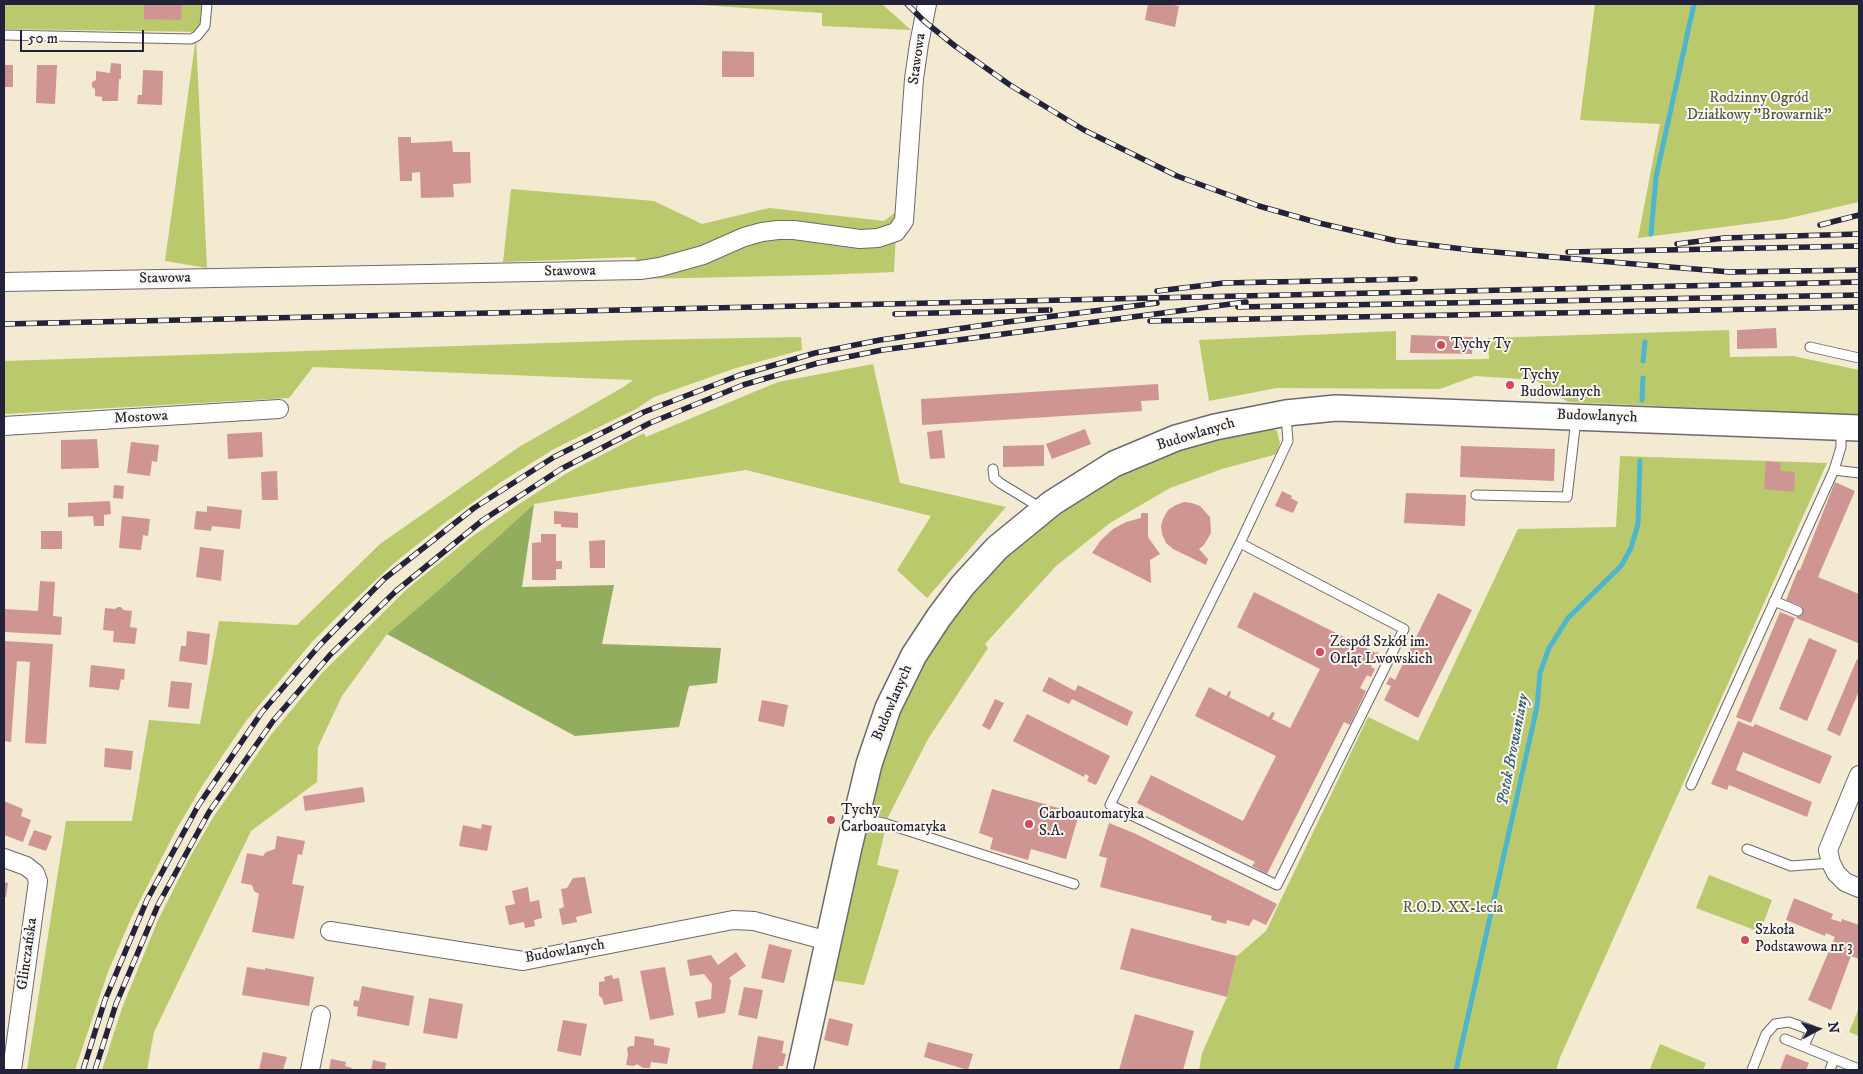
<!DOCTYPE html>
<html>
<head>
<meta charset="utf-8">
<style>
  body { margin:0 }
  #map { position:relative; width:1863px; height:1074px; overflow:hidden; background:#f4e9d1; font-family:"IM FELL DW Pica",serif }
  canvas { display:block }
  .frame { position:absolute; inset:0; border:5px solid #22223b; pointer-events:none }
  .north { position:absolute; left:1793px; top:1004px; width:50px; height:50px; -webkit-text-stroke:4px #fbf7ec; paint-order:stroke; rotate:84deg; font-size:14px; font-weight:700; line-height:20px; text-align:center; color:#22223b }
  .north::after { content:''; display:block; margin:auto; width:18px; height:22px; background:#22223b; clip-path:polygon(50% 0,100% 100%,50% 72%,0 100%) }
  .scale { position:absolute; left:20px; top:30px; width:124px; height:22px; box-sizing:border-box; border:2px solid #22223b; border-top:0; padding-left:6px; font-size:15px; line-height:18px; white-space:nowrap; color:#22223b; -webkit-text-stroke:4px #fbf7ec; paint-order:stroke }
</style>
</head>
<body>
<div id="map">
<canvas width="1863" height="1074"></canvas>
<div class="frame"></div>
<div class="north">N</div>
<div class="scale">50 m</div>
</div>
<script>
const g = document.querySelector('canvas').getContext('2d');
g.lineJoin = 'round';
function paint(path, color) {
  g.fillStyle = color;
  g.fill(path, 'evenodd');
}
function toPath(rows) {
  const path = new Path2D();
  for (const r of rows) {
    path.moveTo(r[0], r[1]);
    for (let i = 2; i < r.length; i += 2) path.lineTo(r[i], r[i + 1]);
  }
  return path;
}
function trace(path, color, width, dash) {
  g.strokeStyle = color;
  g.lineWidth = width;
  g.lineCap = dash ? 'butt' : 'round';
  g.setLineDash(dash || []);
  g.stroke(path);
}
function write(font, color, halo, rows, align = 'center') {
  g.font = font + ' "IM FELL DW Pica",serif';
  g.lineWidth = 4;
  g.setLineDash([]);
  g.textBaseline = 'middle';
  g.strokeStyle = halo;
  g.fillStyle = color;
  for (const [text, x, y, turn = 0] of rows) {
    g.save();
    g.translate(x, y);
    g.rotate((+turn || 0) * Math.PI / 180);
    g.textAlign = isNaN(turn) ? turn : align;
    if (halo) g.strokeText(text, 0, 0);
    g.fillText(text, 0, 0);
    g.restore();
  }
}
paint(toPath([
  [4,4,203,4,202,32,4,29],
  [685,4,882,4,911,30,822,26,822,13],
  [1595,4,1859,4,1859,202,1785,219,1638,238,1660,124,1580,120],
  [196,37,207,268,165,261],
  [511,189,654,201,702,224,769,208,884,221,897,211,894,272,819,275,642,279,635,257,503,262],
  [1729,330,1730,357,1793,356,1859,370,1859,415,1568,402,1536,380,1475,376,1440,389,1277,388,1209,401,1199,340,1396,331,1396,360,1489,359,1488,338],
  [801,337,802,350,736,368,654,397,636,409,554,449,501,482,447,521,393,564,345,609,312,642,246,721,202,786,176,830,132,916,108,972,75,1070,27,1070,66,821,132,821,149,720,200,724,219,621,297,625,380,544,519,447,625,386,633,380,313,367,289,398,4,414,4,361,638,340],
  [873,364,900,483,1006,507,927,598,897,570,931,516,746,470,634,487,534,504,448,582,387,634,342,696,318,747,317,782,251,831,154,1032,147,1070,102,1070,122,1008,158,920,190,857,214,816,270,736,322,673,407,589,470,538,519,504,567,473,644,433,646,437,778,382],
  [1267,426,1277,431,1280,443,1277,454,1222,469,1170,488,1110,523,1056,566,985,644,988,648,928,739,888,817,877,865,899,870,864,985,830,980,871,798,891,731,921,667,951,620,991,570,1049,520,1106,481,1160,456,1226,434],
  [1620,456,1827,463,1561,1055,1556,1070,1199,1070,1202,1053,1227,997,1237,956,1266,931,1368,717,1418,741,1518,529,1616,527],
  [1709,875,1772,900,1760,932,1696,908],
  [1859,1008,1859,1036,1849,1032],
  [1660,1044,1706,1063,1703,1070,1650,1069]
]), '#bac96b');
paint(toPath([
  [534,504,522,587,614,585,602,644,721,648,717,683,689,686,679,727,575,736,387,634,448,582]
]), '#93ad5f');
trace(toPath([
  [1651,234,1656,177,1694,4],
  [1643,361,1645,342],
  [1642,400,1643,378],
  [1456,1070,1537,707,1540,673,1549,648,1568,618,1621,566,1631,548,1638,524,1640,461]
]), '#4eb6cc', 5);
paint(toPath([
  [144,4,182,4,181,20,144,19],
  [1148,4,1168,4,1179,6,1175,27,1145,20],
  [722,51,754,52,754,77,722,77],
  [111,63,121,64,121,79,119,79,118,101,102,101,102,97,95,96,95,89,92,87,92,82,96,80,96,71,110,73],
  [4,65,13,65,13,87,4,87],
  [37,65,57,65,55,104,36,103],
  [143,70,163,71,162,105,137,104,138,95,142,95],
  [398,137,411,137,411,143,452,141,453,152,470,152,471,183,453,184,454,197,421,198,420,172,412,173,412,181,400,181],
  [1776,328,1777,348,1737,349,1737,330],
  [1411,335,1473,337,1472,354,1410,353],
  [1158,384,1159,400,1141,401,1142,411,922,425,921,399],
  [1085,429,1091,444,1052,459,1046,444],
  [942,430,945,458,930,459,927,432],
  [262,432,263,457,228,459,227,434],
  [97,439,99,468,61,469,61,440],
  [131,442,159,445,157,462,152,461,150,476,127,473],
  [1044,445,1044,466,1003,467,1003,446],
  [1461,446,1555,449,1554,481,1460,477],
  [1766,461,1781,463,1780,471,1795,472,1794,492,1764,489],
  [277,471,278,500,262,500,261,472],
  [1835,482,1855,491,1818,577,1859,594,1859,640,1858,643,1796,618,1801,606,1786,600,1798,570,1800,570],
  [114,485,124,486,123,499,113,498],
  [1282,491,1292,496,1291,498,1298,502,1293,513,1275,506],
  [1406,493,1466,495,1465,526,1404,523],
  [110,501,111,514,104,515,104,526,94,526,93,516,68,517,68,503],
  [1184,502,1192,503,1200,506,1210,517,1211,533,1204,545,1199,549,1208,559,1206,565,1173,549,1166,543,1162,534,1161,526,1163,519,1168,510,1176,505],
  [207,506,242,510,240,529,212,526,211,531,194,529,196,511,207,512],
  [554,511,578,513,578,528,561,527,561,524,554,524],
  [1141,513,1148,513,1148,537,1160,554,1150,560,1151,583,1092,553,1101,540,1113,529,1126,522,1141,518],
  [122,516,150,519,148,536,143,535,141,550,119,548],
  [41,531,62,531,62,549,41,549],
  [541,534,556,534,556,561,562,561,562,569,556,569,556,580,532,580,532,543,541,542],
  [605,540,605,568,590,568,589,541],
  [200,547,224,550,221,581,196,577],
  [40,581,55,582,53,616,62,617,61,635,4,632,4,609,38,611],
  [1254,592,1376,653,1379,651,1371,667,1375,669,1371,677,1367,675,1360,688,1366,691,1350,725,1344,722,1267,874,1252,866,1255,862,1137,803,1151,775,1243,821,1276,756,1195,716,1209,687,1226,696,1229,691,1231,692,1229,697,1269,717,1272,712,1275,713,1272,719,1290,728,1320,669,1237,627],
  [1438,593,1472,610,1418,718,1384,700,1391,686,1386,684,1390,677,1395,680],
  [118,607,121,607,123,610,132,611,130,627,137,628,135,644,113,642,114,631,103,630,105,608,115,609],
  [1780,612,1795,618,1751,723,1736,717],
  [187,631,210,634,207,665,179,661,181,646,186,646],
  [1809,638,1837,650,1807,721,1779,709],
  [4,641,53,644,46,744,25,743,30,662,17,661,11,742,4,741],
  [1857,659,1859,660,1859,691,1840,736,1827,730],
  [91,665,125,669,124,680,121,679,119,690,89,687],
  [1049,677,1075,691,1078,685,1133,712,1127,726,1072,699,1069,704,1042,691],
  [171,681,192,683,189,709,168,707],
  [995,699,1004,703,990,730,982,726],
  [762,700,788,705,784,727,758,721],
  [1027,714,1110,756,1096,785,1087,781,1089,776,1085,774,1084,777,1013,741],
  [1738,721,1753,727,1755,724,1832,756,1820,784,1743,752,1736,770,1812,802,1807,817,1729,785,1727,790,1711,784],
  [105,748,133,751,131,770,104,767],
  [363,787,365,802,305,811,303,796],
  [992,789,1079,814,1066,859,1031,849,1028,860,990,849,993,838,979,833],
  [4,801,23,809,21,816,31,820,23,842,4,835],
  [1109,823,1136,834,1277,904,1266,925,1253,919,1249,926,1227,920,1226,924,1211,920,1212,916,1100,887,1107,858,1099,856],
  [482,824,492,826,487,851,459,846,463,825,481,829],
  [34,830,52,836,46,851,28,845],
  [277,836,305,841,302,855,298,854,292,884,304,886,294,939,252,932,259,894,254,891,252,885,241,883,247,853,263,856,266,852,275,849],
  [585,877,592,913,576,917,577,922,562,925,559,909,564,907,561,889,567,888,573,878],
  [4,882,8,883,6,897,4,897],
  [528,887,530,902,539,900,542,918,534,920,535,926,525,928,524,922,509,925,505,906,515,904,512,891],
  [1794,898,1833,914,1831,919,1841,922,1842,919,1859,925,1859,959,1851,956,1831,1010,1808,1000,1835,937,1826,933,1825,936,1786,920],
  [1131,928,1237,956,1227,997,1120,969],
  [769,944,792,950,784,983,761,978],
  [736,952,746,966,729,978,731,981,725,1013,698,1018,695,1002,711,999,712,984,704,974,690,976,687,960,711,955,718,965],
  [247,967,265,970,265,968,314,977,309,1006,242,995],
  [665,967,674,1015,650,1020,640,971],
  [612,975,613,979,619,978,623,1001,604,1005,602,998,599,996,599,982,605,981,604,977],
  [362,986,414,996,409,1026,357,1016,358,1007,353,1006,354,1000,359,1001],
  [744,987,763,990,757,1019,738,1015],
  [429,998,463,1004,457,1039,423,1033],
  [1135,1014,1194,1031,1183,1070,1119,1070],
  [829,1018,853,1024,848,1046,824,1040],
  [563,1020,587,1024,581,1056,557,1051],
  [635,1036,654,1039,654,1045,670,1048,667,1064,651,1062,650,1068,643,1068,637,1064,634,1066,626,1065,628,1054,627,1048,630,1046,634,1046],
  [758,1036,784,1041,782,1053,786,1054,783,1066,779,1066,778,1070,752,1070],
  [928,1042,973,1054,968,1070,924,1057],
  [263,1052,287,1057,283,1070,259,1070],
  [1786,1054,1809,1063,1806,1070,1780,1070],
  [331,1059,346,1062,345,1066,352,1068,351,1070,329,1070],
  [373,1060,386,1063,385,1070,371,1070]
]), '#cf9593');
const lane = toPath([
  [4,35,191,39,197,36,205,26,207,4],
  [1810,347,1859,358],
  [993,469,994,478,1000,483,1041,508],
  [1834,470,1859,473],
  [1476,495,1567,497,1576,419],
  [1240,543,1404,629,1277,885,1110,805,1240,543,1288,441,1286,416],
  [1774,601,1798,611],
  [1691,785,1834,470,1841,447,1841,428],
  [857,817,887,824,1074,884],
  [1747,849,1791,866,1831,863],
  [1785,1039,1834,1059],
  [1752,1070,1766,1034,1775,1024,1789,1022,1811,1030,1804,1046],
  [1830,1070,1834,1059,1859,1069]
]);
const street = toPath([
  [4,282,640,270,660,267,703,255,744,237,762,232,778,230,794,230,860,239,878,238,896,232,904,221,914,79,919,44,927,4],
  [4,426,279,409],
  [1859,775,1828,850,1831,863,1836,873,1845,882,1859,888],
  [4,858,26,866,35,873,38,881,12,1070],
  [330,931,523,961,733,920,754,921,828,941],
  [310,1070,321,1015]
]);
const secondary = toPath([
  [800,1070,849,847,869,764,888,708,914,655,939,617,963,585,997,548,1052,503,1114,464,1176,438,1215,427,1286,413,1336,408,1859,428]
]);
trace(lane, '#6c6870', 11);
trace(street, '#6c6870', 20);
trace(secondary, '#6c6870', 28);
trace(lane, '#fff', 9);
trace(street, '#fff', 18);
trace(secondary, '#fff', 25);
const rail = toPath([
  [907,4,924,21,955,46,1010,85,1084,130,1177,176,1259,206,1319,223,1397,241,1471,250,1623,263,1730,272,1859,270],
  [1820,225,1859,215],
  [1677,244,1724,238,1859,234],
  [1568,252,1859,246],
  [1157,291,1224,283,1415,279],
  [1238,307,1859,295],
  [895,314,1050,310],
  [1150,321,1859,307],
  [4,324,1859,282],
  [83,1070,105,1000,147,900,198,806,262,712,319,646,384,579,474,508,554,457,644,412,740,375,815,353,880,340,999,323,1157,303],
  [95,1070,116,1004,158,905,209,812,273,721,330,655,396,591,483,520,561,469,650,423,743,385,818,363,882,350,1246,302]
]);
trace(rail, '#22223b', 5.5);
trace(rail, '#fbf7ec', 4, [11]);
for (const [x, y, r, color] of [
  [1441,345,5,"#d1495b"],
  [1510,385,5,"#d1495b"],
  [1320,652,5,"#d1495b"],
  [831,820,5,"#d1495b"],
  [1029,824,5,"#d1495b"],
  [1745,940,5,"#d1495b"]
]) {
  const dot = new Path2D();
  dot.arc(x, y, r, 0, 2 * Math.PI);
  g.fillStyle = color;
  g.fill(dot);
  trace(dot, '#fbf7ec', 2);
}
write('15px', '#22223b', '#fbf7ec', [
  ["Stawowa",918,59,-82],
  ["Stawowa",570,272,-1],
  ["Stawowa",165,279,-1],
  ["Budowlanych",1597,417,2],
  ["Mostowa",141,418,-3],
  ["Budowlanych",1196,435,-17],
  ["Budowlanych",893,703,-67],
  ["Budowlanych",565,952,-10],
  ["Glinczańska",28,954,-82]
]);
write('15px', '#505449', '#fbf7ec', [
  ["Rodzinny Ogród",1759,99],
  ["Działkowy \"Browarnik\"",1759,116],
  ["R.O.D. XX-lecia",1453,909]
]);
write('15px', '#22223b', '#fbf7ec', [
  ["Tychy Ty",1451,345],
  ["Tychy",1520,376],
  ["Budowlanych",1520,393],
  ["Zespół Szkół im.",1330,643],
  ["Orląt Lwowskich",1330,660],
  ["Tychy",841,811],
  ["Carboautomatyka",841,828],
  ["Carboautomatyka",1039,815],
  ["S.A.",1039,832],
  ["Szkoła",1755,931],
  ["Podstawowa nr 3",1755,948]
], 'left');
write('italic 16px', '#345d75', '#fbf7ec', [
  ["Potok Browaniany",1514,750,-79]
]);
</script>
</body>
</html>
